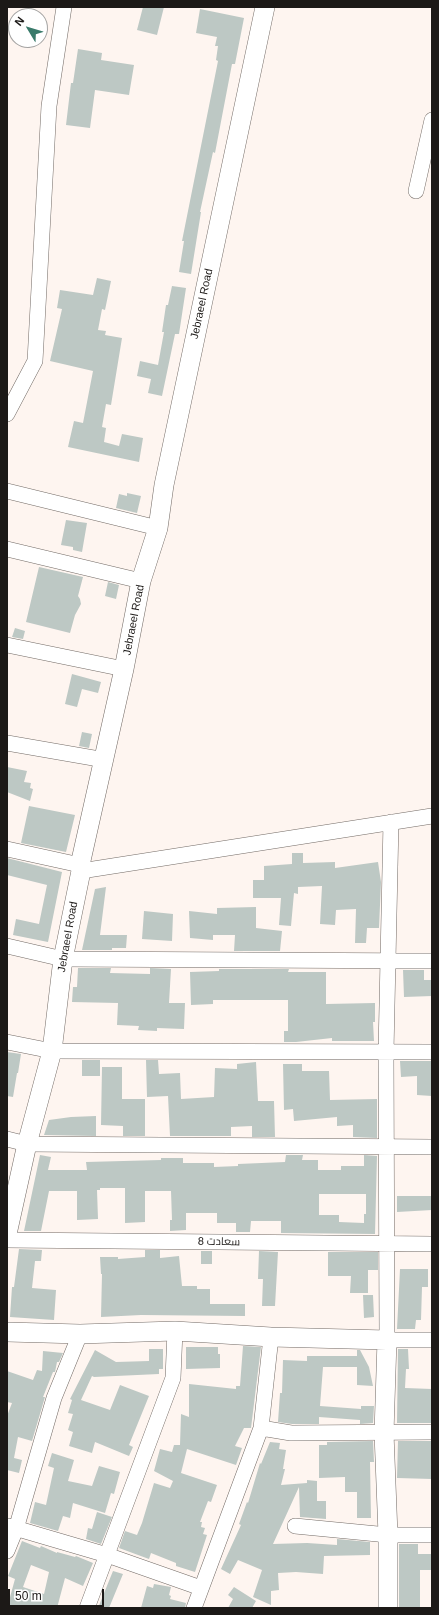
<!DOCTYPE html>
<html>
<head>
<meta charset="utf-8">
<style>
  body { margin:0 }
  #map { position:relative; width:439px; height:1615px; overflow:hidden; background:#fef5f0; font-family:Arial,sans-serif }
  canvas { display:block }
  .frame { position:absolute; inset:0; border:8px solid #1c1917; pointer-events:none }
  .north { position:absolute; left:8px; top:8px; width:40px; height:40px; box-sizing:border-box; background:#fff; border:1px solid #a4a3a2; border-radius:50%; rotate:308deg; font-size:11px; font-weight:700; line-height:16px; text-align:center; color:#1c1917 }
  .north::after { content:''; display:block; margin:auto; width:14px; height:18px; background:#397a6a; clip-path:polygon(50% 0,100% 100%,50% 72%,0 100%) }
  .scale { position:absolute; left:8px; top:1589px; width:96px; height:18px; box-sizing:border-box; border:2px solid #1c1917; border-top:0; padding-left:5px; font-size:12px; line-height:14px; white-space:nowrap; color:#1c1917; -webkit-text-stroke:3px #fff; paint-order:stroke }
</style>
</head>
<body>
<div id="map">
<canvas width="439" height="1615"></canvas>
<div class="frame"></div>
<div class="north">N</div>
<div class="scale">50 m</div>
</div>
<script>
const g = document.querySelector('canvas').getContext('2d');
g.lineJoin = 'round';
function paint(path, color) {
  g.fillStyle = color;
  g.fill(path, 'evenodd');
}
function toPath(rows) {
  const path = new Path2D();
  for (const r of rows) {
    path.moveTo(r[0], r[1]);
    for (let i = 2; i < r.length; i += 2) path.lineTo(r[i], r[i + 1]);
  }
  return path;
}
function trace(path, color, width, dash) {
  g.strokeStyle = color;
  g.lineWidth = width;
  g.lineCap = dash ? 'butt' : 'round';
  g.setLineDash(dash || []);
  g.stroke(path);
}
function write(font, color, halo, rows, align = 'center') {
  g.font = font + ' Arial,Cairo,sans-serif';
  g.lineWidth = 3.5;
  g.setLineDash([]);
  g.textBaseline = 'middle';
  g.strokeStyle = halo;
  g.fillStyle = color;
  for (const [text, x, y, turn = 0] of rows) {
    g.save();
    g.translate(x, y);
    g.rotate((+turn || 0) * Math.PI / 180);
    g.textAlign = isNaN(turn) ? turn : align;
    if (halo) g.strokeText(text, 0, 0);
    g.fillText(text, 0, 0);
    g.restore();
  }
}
paint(toPath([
  [143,7,164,7,157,35,137,30],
  [200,9,244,18,235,64,232,64,215,153,213,152,200,212,201,212,191,274,179,272,184,241,182,241,218,61,216,60,218,46,215,46,217,37,196,33],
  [78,49,102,53,101,60,134,65,129,95,95,90,90,128,66,125,71,83,73,83],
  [97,278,111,281,105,310,102,309,98,330,106,331,105,335,122,338,111,405,106,404,102,427,106,428,104,442,119,446,122,434,143,438,139,462,68,447,74,421,83,423,93,371,50,361,62,309,57,308,60,290,93,295],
  [172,286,186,288,179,334,175,334,162,396,148,393,151,379,137,376,140,361,158,365,164,332,162,332,166,305,168,305],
  [127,493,141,496,137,513,116,508,119,494,127,496],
  [66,520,87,523,82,552,73,550,73,547,61,545],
  [39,567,83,577,78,596,80,599,81,604,75,615,70,633,26,622],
  [108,582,119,585,116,599,105,596],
  [15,628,25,631,23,639,12,637],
  [72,674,101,682,98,693,82,689,77,707,65,704],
  [82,732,92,734,89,748,79,746],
  [7,767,27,771,24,782,31,783,30,788,33,789,30,801,7,792],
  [29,806,75,815,66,852,21,843],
  [292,853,303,853,303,863,335,862,335,868,378,862,381,882,379,928,367,928,366,943,355,943,356,909,336,910,335,925,320,924,322,886,298,887,298,894,294,893,291,926,279,925,281,898,253,898,253,880,264,880,264,866,292,864],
  [7,858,62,872,48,942,13,935,16,919,39,924,47,885,7,875],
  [106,887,100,935,127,935,126,948,112,948,112,950,82,950,95,889],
  [256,907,256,928,282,931,280,951,234,951,235,935,213,935,213,940,190,938,189,911,217,914,217,908],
  [144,911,173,914,172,941,142,939],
  [78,968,111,968,110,973,150,974,150,968,171,969,169,1003,185,1003,184,1029,157,1028,157,1031,138,1030,139,1026,117,1025,118,1003,72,1002,73,987,77,987],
  [219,969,289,969,288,972,326,972,326,1004,375,1003,375,1022,373,1022,374,1041,332,1041,332,1038,296,1042,284,1042,284,1031,288,1031,288,1000,213,1000,213,1004,191,1005,190,972,219,971],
  [403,970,424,970,424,980,432,980,432,996,404,997],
  [7,1052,21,1054,18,1073,17,1073,13,1097,7,1096],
  [82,1060,100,1060,100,1076,82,1076],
  [146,1060,158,1060,159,1074,180,1073,181,1099,214,1097,215,1068,237,1069,237,1064,256,1062,258,1101,274,1101,275,1137,252,1137,252,1126,231,1127,231,1136,170,1136,168,1096,147,1097],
  [400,1061,432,1061,432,1096,417,1095,417,1076,401,1077],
  [283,1064,302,1064,302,1071,329,1071,330,1100,377,1099,377,1138,353,1137,353,1125,337,1126,337,1117,294,1121,293,1109,284,1110],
  [102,1067,122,1067,122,1099,145,1099,145,1136,123,1136,123,1126,101,1125],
  [96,1116,96,1136,44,1135,49,1120,71,1117],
  [40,1155,51,1157,48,1170,87,1170,86,1162,161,1160,161,1158,183,1158,183,1163,214,1163,214,1167,238,1166,238,1164,285,1162,286,1155,303,1155,302,1160,318,1160,318,1170,341,1170,341,1166,364,1166,364,1155,377,1156,375,1234,281,1233,281,1221,251,1221,250,1232,236,1232,236,1223,217,1223,217,1213,186,1213,186,1230,170,1231,170,1220,172,1220,171,1191,145,1191,145,1222,125,1223,125,1188,100,1188,100,1190,97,1190,98,1219,77,1220,77,1191,49,1191,41,1231,24,1231],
  [319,1194,366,1194,366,1214,364,1214,364,1223,339,1222,339,1215,319,1215],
  [397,1196,432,1196,432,1210,397,1212],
  [19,1249,42,1250,41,1261,35,1261,32,1288,56,1290,54,1320,10,1317,12,1287,14,1287],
  [145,1250,160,1250,160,1258,179,1256,182,1286,197,1286,197,1289,210,1289,210,1304,245,1304,245,1316,141,1315,101,1317,102,1274,101,1274,100,1257,118,1257,118,1259,145,1257],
  [201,1251,212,1251,212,1264,201,1264],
  [259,1251,278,1252,275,1306,262,1306,263,1279,258,1279],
  [328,1252,378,1252,378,1270,368,1270,368,1293,350,1293,351,1276,328,1276],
  [400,1269,428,1269,428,1287,422,1287,421,1320,416,1320,415,1329,397,1329],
  [363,1295,373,1295,374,1317,364,1318],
  [243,1346,261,1347,251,1428,244,1428,235,1446,242,1448,236,1465,187,1449,181,1473,217,1485,211,1502,208,1501,200,1522,202,1522,201,1527,205,1528,203,1534,207,1535,195,1572,176,1566,176,1563,151,1553,149,1559,119,1548,125,1531,137,1535,142,1523,154,1483,170,1488,173,1481,154,1471,160,1449,172,1452,174,1445,180,1445,181,1414,189,1417,189,1384,236,1389,236,1386,240,1386],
  [186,1347,218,1347,218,1354,220,1354,220,1368,186,1369],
  [149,1349,163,1349,163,1369,159,1369,159,1374,94,1377,92,1376,81,1400,110,1410,120,1385,149,1396,129,1445,133,1447,129,1456,95,1442,92,1453,69,1446,73,1432,68,1430,73,1414,68,1413,72,1400,70,1399,95,1350,116,1362,149,1361],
  [398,1349,408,1349,409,1369,406,1369,405,1388,432,1389,432,1423,397,1423],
  [357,1350,360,1350,369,1367,373,1386,357,1385,357,1367,323,1367,320,1406,361,1409,361,1406,374,1406,373,1423,360,1424,360,1420,319,1417,319,1424,292,1424,278,1422,280,1393,282,1393,283,1360,307,1361,307,1356,357,1356],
  [43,1351,63,1353,59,1362,57,1362,55,1372,53,1372,43,1397,45,1397,32,1441,18,1437,14,1458,22,1460,19,1473,7,1470,7,1416,12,1403,7,1402,7,1371,33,1380,37,1370,42,1371],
  [373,1441,374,1462,370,1462,371,1518,357,1518,357,1492,345,1492,345,1477,319,1478,319,1445,327,1445,327,1442],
  [398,1441,432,1441,432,1479,397,1478],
  [270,1442,280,1443,279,1449,286,1450,283,1469,285,1469,281,1485,307,1483,307,1480,317,1481,317,1501,326,1501,326,1519,300,1517,299,1487,273,1544,307,1543,337,1545,337,1539,370,1542,370,1555,324,1556,323,1574,296,1572,278,1573,279,1590,271,1591,271,1605,253,1597,262,1570,238,1560,230,1574,221,1569,241,1525,239,1524,247,1502,248,1503,260,1463,261,1464],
  [52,1453,74,1460,68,1481,92,1486,99,1466,120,1472,114,1494,111,1493,105,1513,73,1503,70,1518,63,1516,58,1531,30,1523,35,1502,46,1505,54,1468,48,1466],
  [97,1512,112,1517,101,1544,86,1539,88,1528,92,1529],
  [22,1541,40,1548,41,1546,57,1553,57,1552,75,1557,76,1556,93,1563,83,1586,65,1578,57,1608,7,1608,15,1579,8,1576],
  [31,1565,49,1572,44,1594,23,1587],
  [399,1544,418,1544,418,1554,432,1554,432,1570,420,1570,420,1608,399,1608],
  [113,1571,123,1574,109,1608,98,1608],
  [154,1584,171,1587,169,1595,171,1596,170,1599,186,1603,185,1608,141,1608,147,1586,153,1588],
  [234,1587,256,1601,252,1608,228,1608,233,1599,228,1595]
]), '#bdc8c4');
const minor = toPath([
  [416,191,432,120],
  [7,414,35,361,49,106,64,7],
  [7,491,158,528],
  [7,549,141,581],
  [7,645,124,669],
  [7,743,105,760],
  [391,822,386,1051,387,1340,432,1340],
  [7,849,80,865],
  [81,871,432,816],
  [7,946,63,959,432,961],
  [7,1042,52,1051,432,1052],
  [7,1139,27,1144,432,1147],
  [7,1240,432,1244],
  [261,1428,291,1433,432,1432],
  [8,1526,107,1555,201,1588],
  [295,1526,388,1535,432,1535],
  [7,1551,16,1529,54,1398,80,1334],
  [87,1608,173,1378,175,1331],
  [194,1608,261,1428,271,1337]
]);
const major = toPath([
  [7,1234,27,1144,52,1051,63,959,81,871,80,865,124,669,141,581,158,528,164,485,265,7],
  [7,1332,80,1334,175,1331,271,1337,387,1340,384,1433,388,1535,388,1608]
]);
trace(minor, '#736b66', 16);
trace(major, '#736b66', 20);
trace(minor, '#fff', 15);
trace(major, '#fff', 19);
write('11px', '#1c1917', '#fff', [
  ["Jebraeel Road",202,304,-78],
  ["Jebraeel Road",134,620,-79],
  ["Jebraeel Road",68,937,-80],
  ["سعادت 8",219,1242,1]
]);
</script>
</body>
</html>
